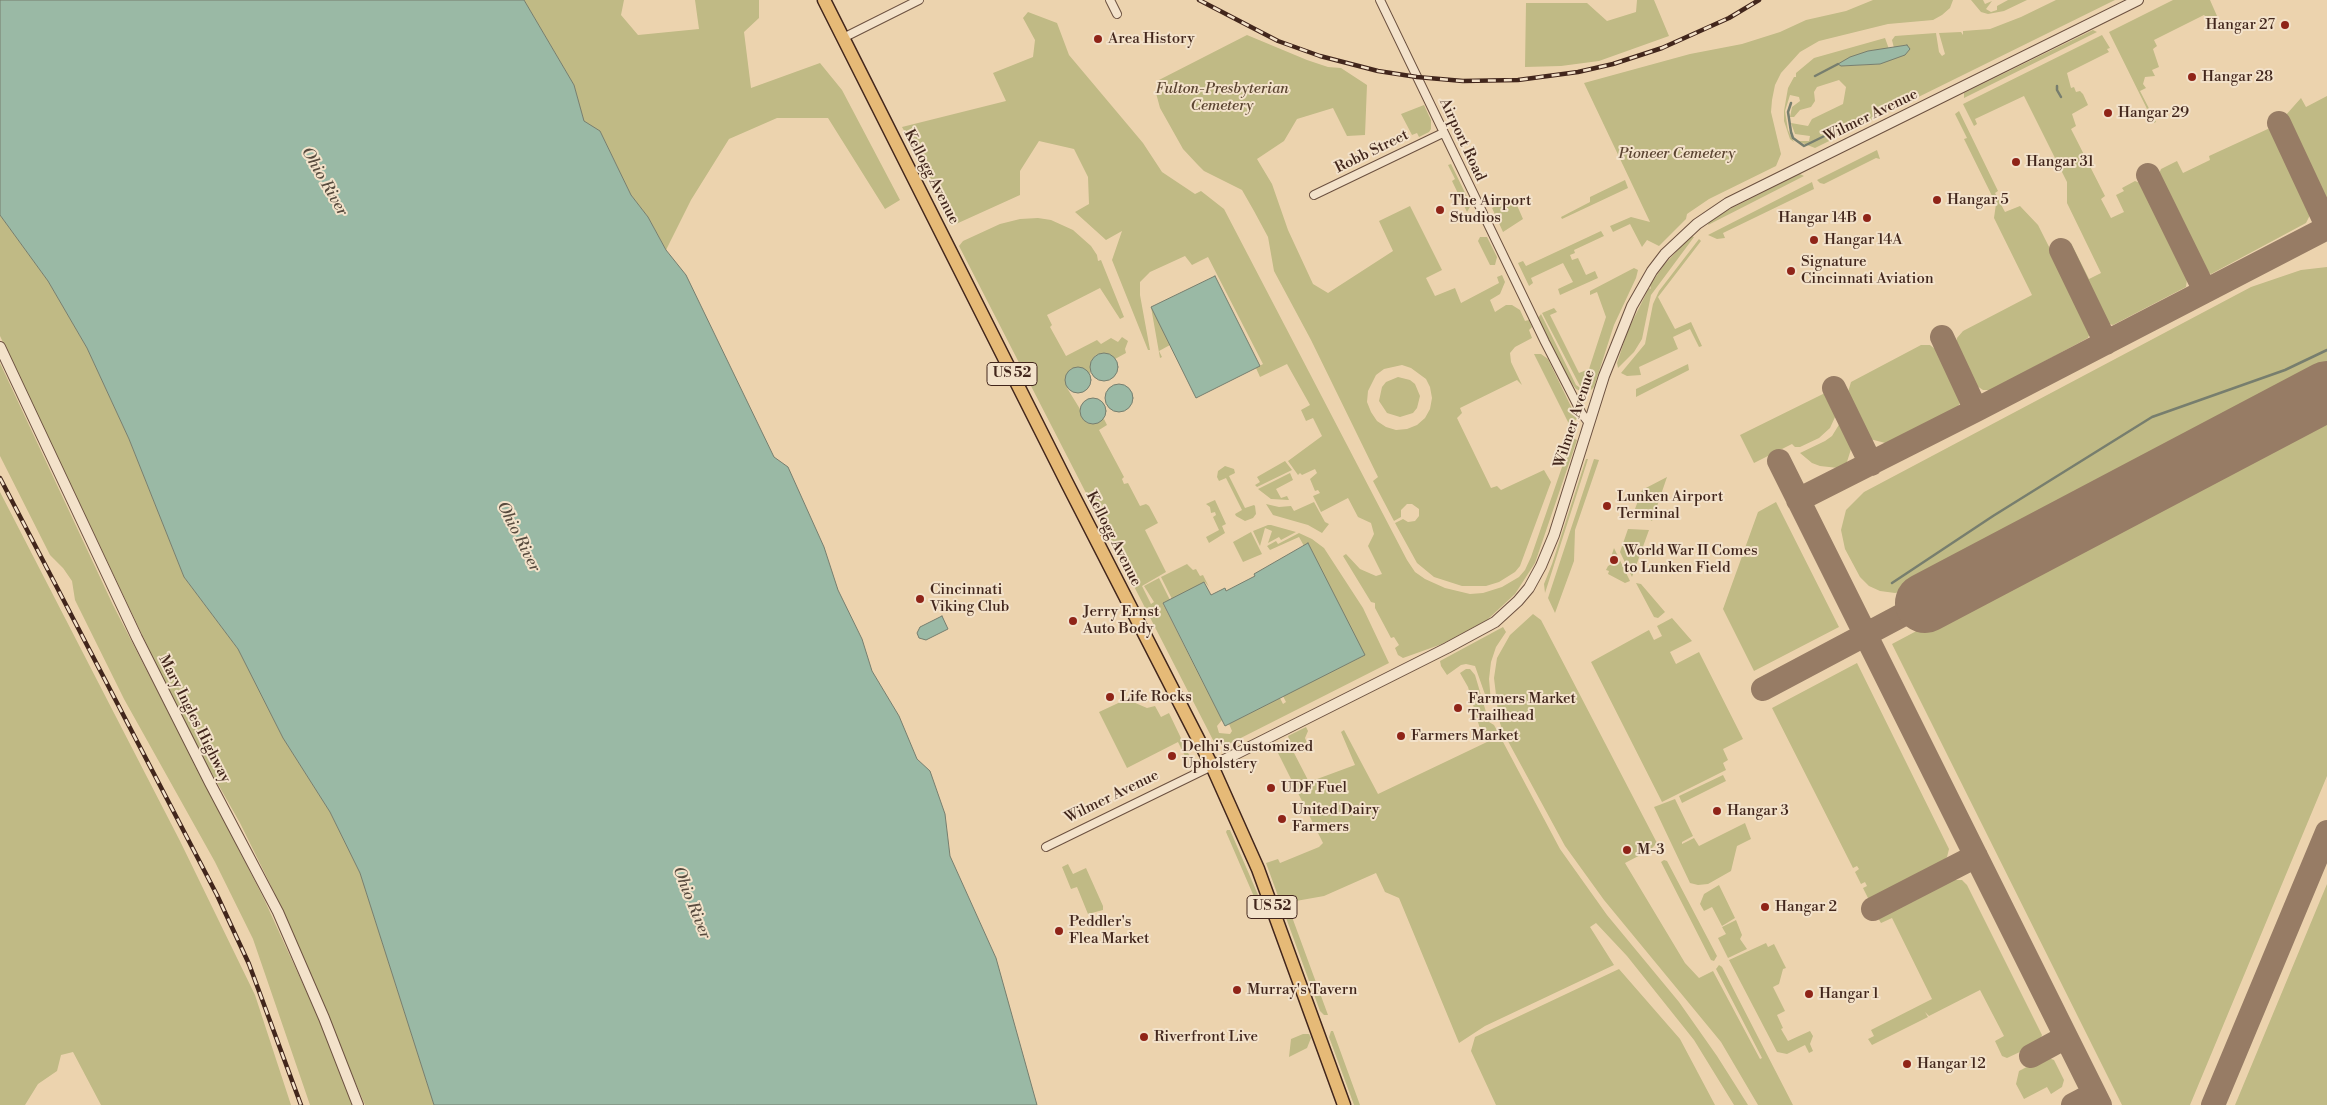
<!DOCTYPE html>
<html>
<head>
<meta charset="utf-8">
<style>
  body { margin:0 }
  canvas { display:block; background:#ecd3ae }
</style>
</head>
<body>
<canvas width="2327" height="1105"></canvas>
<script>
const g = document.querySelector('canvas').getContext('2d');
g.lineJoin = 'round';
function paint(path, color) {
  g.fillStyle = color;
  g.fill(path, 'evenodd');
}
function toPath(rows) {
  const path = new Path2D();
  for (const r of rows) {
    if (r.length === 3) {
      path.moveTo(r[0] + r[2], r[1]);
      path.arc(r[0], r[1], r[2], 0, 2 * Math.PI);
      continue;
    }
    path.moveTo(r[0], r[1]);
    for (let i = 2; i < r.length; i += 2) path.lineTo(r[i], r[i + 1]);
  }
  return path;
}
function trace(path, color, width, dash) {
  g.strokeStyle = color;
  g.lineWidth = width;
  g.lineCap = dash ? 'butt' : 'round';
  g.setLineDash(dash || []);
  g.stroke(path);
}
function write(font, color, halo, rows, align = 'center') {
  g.font = font + ' "Libre Bodoni",serif';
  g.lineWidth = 4;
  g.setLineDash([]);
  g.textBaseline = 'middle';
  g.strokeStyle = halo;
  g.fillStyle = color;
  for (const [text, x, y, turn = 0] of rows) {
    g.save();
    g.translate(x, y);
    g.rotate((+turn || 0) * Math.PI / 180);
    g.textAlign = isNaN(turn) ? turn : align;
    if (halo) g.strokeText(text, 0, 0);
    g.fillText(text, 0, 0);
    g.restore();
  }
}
paint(toPath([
  [524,0,624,0,621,15,638,35,699,29,695,0,759,0,759,18,744,32,751,88,820,63,842,90,900,200,885,209,828,118,777,118,729,139,691,200,666,250,648,217,631,195,600,131,584,122,574,85],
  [1637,0,1654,0,1669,36,1599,61,1561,66,1525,67,1526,3,1587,3,1607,21,1636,12],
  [1873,0,1953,0,1950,8,1942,15,1933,20,1888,24,1819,41,1800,52,1781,73,1775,85,1772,100,1771,112,1781,154,1776,166,1709,199,1687,214,1686,219,1659,246,1647,240,1642,247,1630,224,1613,232,1610,226,1631,217,1650,222,1584,83,1690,54,1742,44,1780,32,1806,20,1846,11],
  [1971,0,1983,0,1985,4,1992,1,1986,9,1991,12,1997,10,1997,6,2008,0,2027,0,2004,11,1988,14,1981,12],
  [2056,0,2115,0,1815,148,1797,141,1809,141,1810,136,1795,134,1791,123,1808,126,1812,119,1843,104,1846,87,1839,80,1817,87,1814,92,1815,101,1811,107,1800,110,1794,117,1790,117,1792,107,1800,101,1799,97,1790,95,1785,111,1788,130,1794,142,1790,139,1784,121,1784,111,1788,88,1794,77,1796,77,1796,73,1814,58,1885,38,1889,49,1868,51,1841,66,1880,64,1907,45,1894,48,1892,40,1895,36,1936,33,1939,52,1942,56,1945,54,1939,33,1961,32,1963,35,1963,31,1990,29,2021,17],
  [2173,0,2210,0,2217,16,2210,21,2204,15,2154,40,2157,46,2153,49,2159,67,2152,70,2155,76,2145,77,2143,84,2146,88,2140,91,2156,122,2154,123,2109,32],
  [1028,12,1057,23,1069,55,1143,143,1162,172,1195,194,1201,191,1224,209,1407,560,1415,572,1425,579,1445,588,1470,594,1483,593,1502,587,1519,577,1525,570,1531,557,1572,438,1577,440,1535,563,1515,594,1487,620,1442,644,1403,658,1398,655,1395,648,1399,645,1394,637,1391,638,1375,608,1375,603,1371,602,1343,556,1346,554,1360,569,1376,576,1382,574,1368,546,1374,534,1371,523,1358,517,1348,498,1321,512,1313,496,1320,493,1318,490,1315,491,1310,479,1317,473,1315,469,1302,475,1300,473,1298,475,1288,461,1322,436,1313,418,1306,421,1301,410,1310,405,1287,364,1260,377,1256,368,1263,364,1208,257,1192,265,1185,256,1150,272,1140,282,1140,295,1150,350,1148,350,1112,260,1122,231,1106,240,1075,212,1089,204,1088,177,1074,149,1039,141,1020,171,1020,195,956,224,902,127,1006,101,993,73,1033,57,1035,40,1023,18],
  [2093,30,2097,32,1964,98,1964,93],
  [1247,35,1307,60,1328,67,1341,68,1367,85,1365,135,1347,136,1333,108,1297,119,1284,141,1257,159,1272,184,1288,230,1313,284,1328,293,1393,251,1379,221,1410,206,1442,270,1426,278,1435,296,1455,288,1461,303,1499,283,1497,277,1502,275,1505,282,1500,294,1490,300,1495,312,1506,305,1512,305,1520,310,1525,321,1529,320,1532,327,1529,330,1532,338,1515,347,1510,353,1511,362,1522,385,1517,380,1460,408,1462,413,1457,418,1491,488,1497,486,1501,490,1544,470,1551,482,1520,566,1515,572,1499,582,1486,586,1462,586,1434,577,1417,563,1395,523,1403,519,1408,522,1415,521,1419,516,1419,509,1412,504,1407,504,1401,510,1401,517,1394,521,1373,481,1378,477,1311,340,1274,271,1268,237,1254,211,1242,190,1204,171,1197,164,1183,149,1160,108,1156,93,1162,90,1157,81],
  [1402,365,1411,368,1426,379,1430,387,1432,398,1430,409,1425,418,1417,425,1407,429,1396,430,1386,427,1377,421,1371,412,1367,402,1368,391,1376,375,1384,369],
  [2102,35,2110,48,2107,49,2109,52,2067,73,2071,88,2074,87,2076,92,2080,91,2083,94,2088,105,2072,114,2076,126,2071,129,2105,196,2101,199,2111,218,2124,212,2116,195,2124,191,2122,188,2135,181,2140,183,2187,279,2186,287,2113,325,2106,323,2069,247,2071,243,2089,279,2101,273,2067,203,2067,182,2024,96,1975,119,1977,124,1974,126,1963,104],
  [2327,96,2327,200,2285,116,2301,98,2306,107],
  [1424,105,1431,120,1431,129,1429,132,1419,137,1417,133,1412,135,1401,114],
  [1959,111,1998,191,1995,193,2005,212,2020,206,2038,225,2091,330,2088,338,1991,390,1983,390,1977,386,1956,346,1957,338,1963,331,2032,295,1994,218,1996,204,1964,139,1967,138,1955,114],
  [2270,128,2311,213,2306,223,2211,274,2205,270,2159,174,2161,169,2177,161,2183,173,2210,160,2209,156],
  [1877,150,1880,159,1876,158,1824,184,1820,183,1817,180],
  [1451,164,1471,205,1467,212,1452,181,1455,179,1448,165],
  [1800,174,1804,176,1708,225,1709,222,1724,212],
  [1625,180,1628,188,1562,219,1561,217,1590,202,1590,197],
  [1812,182,1814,189,1723,233,1725,238,1717,239,1708,235],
  [1514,197,1519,202,1516,203,1523,219,1503,232,1492,208],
  [0,215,48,281,87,348,129,439,184,577,238,649,283,738,330,812,360,873,434,1105,365,1105,274,892,240,823,206,763,167,687,0,336],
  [1038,218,1051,220,1073,230,1091,246,1097,255,1098,261,1101,260,1103,265,1124,317,1120,319,1100,288,1047,315,1052,325,1050,327,1066,356,1097,340,1101,344,1111,338,1118,342,1122,337,1128,341,1125,349,1126,353,1115,359,1105,353,1096,355,1093,358,1090,374,1079,367,1070,369,1067,388,1080,409,1081,416,1087,423,1091,424,1104,419,1107,425,1099,430,1124,477,1122,479,1124,484,1128,483,1140,506,1146,504,1149,506,1158,523,1145,530,1166,572,1142,586,1151,604,1154,602,1144,586,1159,578,1170,600,1163,604,1222,720,1217,726,1219,733,1230,734,1232,731,1229,724,1280,698,1283,704,1286,702,1283,696,1364,655,1308,543,1304,546,1299,537,1270,550,1267,546,1276,541,1278,544,1299,533,1312,539,1324,548,1363,608,1389,663,1227,745,1218,744,1213,740,959,246,963,241,1000,224,1020,219],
  [1601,231,1604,236,1574,250,1575,253,1570,255,1572,260,1578,258,1586,275,1595,271,1598,278,1560,295,1558,289,1573,282,1563,263,1531,278,1533,283,1529,286,1518,263,1523,261,1526,266],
  [1691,236,1694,237,1651,295,1642,339,1634,352,1618,368,1617,363,1628,330,1649,288,1651,289,1650,285,1664,265],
  [1480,237,1487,237,1497,257,1495,265,1490,265,1478,241],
  [1699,239,1701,241,1658,297,1675,329,1691,322,1702,346,1699,347,1690,329,1673,337,1678,349,1639,367,1641,375,1627,376,1621,373,1645,344,1653,304,1659,291],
  [2327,267,2327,367,1906,591,1895,593,1880,591,1869,586,1860,577,1845,549,1841,530,1846,510,1864,492,2251,287,2301,270],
  [1634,268,1638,270,1636,278,1614,325,1594,387,1591,390,1589,386,1580,386,1542,313,1554,308,1557,312,1550,315,1579,373,1589,369,1606,317,1597,292,1590,295,1590,291],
  [1151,307,1170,345,1159,351,1162,357,1160,358],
  [1541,314,1576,385,1585,391,1587,389,1588,392,1583,392,1576,389,1569,380,1538,318],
  [1921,345,1930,345,1940,353,1953,379,1960,395,1960,403,1956,409,1889,444,1870,439,1850,399,1848,392,1851,382],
  [1534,354,1541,354,1548,359,1577,419,1569,424],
  [0,363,113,605,264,899,317,1015,353,1105,310,1105,253,939,215,862,124,699,75,600,72,581,63,568,50,555,0,456],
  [1688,364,1689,370,1636,397,1636,389],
  [1398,377,1410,380,1415,384,1420,396,1417,408,1413,413,1400,417,1387,413,1379,401,1382,387,1386,382],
  [1825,393,1836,415,1830,428,1819,438,1800,447,1795,447,1792,444,1754,463,1740,435],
  [2327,413,2327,776,2190,1105,2122,1105,1892,644],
  [1840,423,1852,446,1846,465,1838,468,1820,466,1812,463,1800,453,1825,441,1832,436],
  [1586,459,1588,459,1545,593,1544,584,1552,564],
  [1594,459,1599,460,1575,530,1574,561,1555,613,1548,598],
  [1285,461,1292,470,1257,487,1255,485,1260,482,1257,477],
  [1225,466,1234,469,1235,473,1229,476,1245,508,1254,505,1255,506,1256,514,1253,518,1245,521,1236,516,1235,514,1242,510,1226,478,1219,481,1217,477,1218,471],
  [1290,473,1293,480,1276,489,1281,498,1287,496,1289,500,1271,499,1258,489],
  [1667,477,1652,521,1635,509,1642,490],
  [0,492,180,841,255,995,291,1105,101,1105,73,1052,61,1055,57,1071,38,1084,25,1105,0,1105],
  [1215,500,1226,524,1222,526,1225,533,1209,543,1206,537,1219,530,1213,517,1216,515,1215,512,1211,513,1210,507,1206,504],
  [1314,502,1325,522,1329,524,1322,533,1308,525,1273,515,1266,504,1279,507,1291,506,1294,511],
  [1776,502,1839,627,1754,671,1723,609,1758,512],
  [1268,525,1271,525,1296,532,1281,540,1279,537,1268,543,1272,531,1265,528,1260,546,1253,531],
  [1628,529,1649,530,1632,577,1620,552],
  [1251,532,1262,554,1243,562,1233,542],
  [1614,548,1630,581,1625,583,1608,574,1609,571,1606,570,1608,566,1617,561,1615,558,1610,560],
  [1187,564,1193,570,1196,569,1200,576,1203,575,1209,587,1205,582,1172,599,1161,577],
  [1636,583,1641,584,1665,612,1658,618,1654,617],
  [1533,614,1541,620,1657,843,1650,850,1625,863,1685,963,1699,978,1713,971,1760,1059,1762,1058,1716,969,1719,965,1722,967,1793,1105,1758,1105,1721,1042,1604,900,1565,846,1503,732,1499,720,1494,678,1497,658,1510,635],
  [1672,618,1692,641,1670,652,1676,664,1699,652,1743,739,1723,749,1728,760,1723,763,1726,770,1662,802,1591,662,1649,630,1654,640,1662,636,1657,626],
  [1503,627,1506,632,1496,647,1491,662,1489,679,1491,702,1488,703,1475,666,1466,664,1461,665,1447,675,1441,666,1440,661],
  [1857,663,1949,849,1947,857,1943,862,1869,900,1863,888,1867,886,1865,882,1861,884,1855,872,1859,869,1857,866,1853,868,1772,708],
  [1466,669,1470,669,1475,675,1489,722,1494,725,1560,849,1607,915,1679,1002,1717,1056,1748,1105,1734,1105,1694,1040,1627,956,1596,923,1590,927,1614,965,1485,1026,1459,1043,1399,898,1385,892,1376,873,1324,896,1296,901,1288,906,1328,1015,1324,1015,1320,1011,1266,863,1278,859,1280,863,1319,847,1323,843,1275,747,1289,739,1288,736,1306,727,1308,731,1305,738,1308,746,1305,745,1293,751,1309,782,1355,765,1341,732,1344,730,1378,794,1487,742,1480,729,1468,687,1460,673],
  [1129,698,1133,702,1147,708,1155,706,1161,717,1169,713,1191,759,1187,760,1178,742,1127,768,1099,712],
  [1723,775,1726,781,1682,803,1679,796],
  [1675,799,1693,836,1682,842,1682,844,1694,838,1699,846,1745,823,1751,839,1737,846,1731,871,1708,884,1698,885,1690,883,1654,807],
  [1227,830,1230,830,1262,904,1258,906,1226,832],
  [1664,860,1667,861,1717,956,1714,961,1711,960,1661,862],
  [1068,864,1073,874,1086,868,1103,906,1103,910,1088,914,1077,887,1071,889,1062,867],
  [1952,880,1962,880,1967,885,2042,1035,2039,1043,2007,1058,2002,1056,1995,1041,2004,1036,1980,990,1929,1016,1925,1012,1928,1017,1872,1045,1868,1039,1874,1036,1871,1030,1932,999,1892,918,1881,923,1878,918],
  [2327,884,2327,1105,2235,1105],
  [1719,885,1735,918,1722,926,1712,907,1704,911,1700,904,1704,894],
  [1736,920,1742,935,1740,939,1747,949,1728,958,1718,938,1726,934,1722,927],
  [1766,943,1768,947,1774,944,1786,968,1783,969,1779,984,1773,987,1785,1011,1777,1015,1783,1028,1781,1029,1788,1041,1810,1031,1813,1036,1810,1044,1813,1051,1809,1053,1805,1045,1787,1054,1777,1052,1729,960],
  [1619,969,1680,1039,1715,1105,1496,1105,1471,1051,1475,1037],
  [1331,1031,1333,1031,1360,1105,1354,1105,1329,1037],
  [1303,1034,1309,1034,1311,1038,1307,1048,1289,1057,1291,1039],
  [2046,1057,2054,1060,2064,1080,2062,1087,2051,1094,2047,1087,2024,1099,2016,1084,2019,1071]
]), '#c0ba85');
const water = toPath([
  [0,0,524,0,574,85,584,121,600,131,631,195,648,217,666,250,686,275,774,457,788,467,824,547,838,590,862,639,872,671,899,716,917,759,930,771,945,814,950,856,996,958,1037,1105,434,1105,360,873,330,812,283,738,238,649,184,577,129,439,87,348,48,281,0,215,0,0],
  [1907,45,1910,49,1905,55,1880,64,1841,66,1838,64,1850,57,1868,51,1907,45],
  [1215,276,1260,366,1196,398,1151,307,1215,276],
  [1104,367,14],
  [1078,380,13],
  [1119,398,14],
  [1093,411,13],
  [1308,543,1365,655,1225,726,1163,603,1204,582,1211,595,1225,588,1226,591,1255,576,1254,574,1308,543],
  [942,616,948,629,926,640,919,638,917,633,920,627,942,616]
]);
paint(water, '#9ab9a5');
trace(water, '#777e6e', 1);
trace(toPath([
  [1815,76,1838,64],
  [2057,86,2057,90,2061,97],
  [1791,103,1788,112,1791,132,1793,138,1804,146,1853,122],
  [1892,583,1993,516,2152,417,2285,370,2327,350]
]), '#777e6e', 2.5);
trace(toPath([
  [2279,123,2327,226],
  [2148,175,2205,291],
  [2061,250,2106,343],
  [1942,337,1976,410],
  [1834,388,1871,464],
  [1779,461,2100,1105],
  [1798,500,1976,410,2327,228],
  [1763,689,1925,603],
  [1873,909,1976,856],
  [2031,1056,2066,1037],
  [2073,1105,2094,1094],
  [2213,1105,2327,832]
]), '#977c65', 24);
trace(toPath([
  [1925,603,2327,391]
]), '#977c65', 60);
const minor = toPath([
  [1110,0,1117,14],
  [1380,0,1545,342,1582,414,1589,423],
  [843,38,919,0],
  [1314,195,1443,133],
  [1046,847,1212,766]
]);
const tertiary = toPath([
  [0,347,137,638,210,783,278,912,324,1018,358,1105],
  [1212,766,1447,648,1495,622,1518,601,1529,588,1541,566,1554,535,1604,376,1632,306,1652,271,1665,254,1697,224,1728,203,2138,0]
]);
const primary = toPath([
  [824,0,1067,483,1212,766,1258,869,1344,1105]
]);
trace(minor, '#6c5140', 10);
trace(tertiary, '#6c5140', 12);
trace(primary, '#42261c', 15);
trace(minor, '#f3e2ca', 8);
trace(tertiary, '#f3e2ca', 10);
trace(primary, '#e6ba77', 12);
const rail = toPath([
  [1199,0,1278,41,1320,56,1378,71,1417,77,1463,81,1518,80,1578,72,1613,64,1662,48,1729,18,1759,0],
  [0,478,217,895,249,964,301,1105]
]);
trace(rail, '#42261c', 4.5);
trace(rail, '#f3e2ca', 2.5, [8]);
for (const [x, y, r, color] of [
  [2285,25,5,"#8f2418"],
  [1098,39,5,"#8f2418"],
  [2192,77,5,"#8f2418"],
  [2108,113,5,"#8f2418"],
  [2016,162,5,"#8f2418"],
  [1937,200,5,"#8f2418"],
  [1440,210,5,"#8f2418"],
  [1867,218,5,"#8f2418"],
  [1814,240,5,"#8f2418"],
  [1791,271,5,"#8f2418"],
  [1607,506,5,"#8f2418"],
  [1614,560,5,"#8f2418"],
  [920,599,5,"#8f2418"],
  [1073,621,5,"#8f2418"],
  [1110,697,5,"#8f2418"],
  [1458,708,5,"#8f2418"],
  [1401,736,5,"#8f2418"],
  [1172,756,5,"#8f2418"],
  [1271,788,5,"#8f2418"],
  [1717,811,5,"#8f2418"],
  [1282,819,5,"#8f2418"],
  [1627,850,5,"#8f2418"],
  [1765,907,5,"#8f2418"],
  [1059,931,5,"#8f2418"],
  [1237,990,5,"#8f2418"],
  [1809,994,5,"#8f2418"],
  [1144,1037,5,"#8f2418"],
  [1907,1064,5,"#8f2418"]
]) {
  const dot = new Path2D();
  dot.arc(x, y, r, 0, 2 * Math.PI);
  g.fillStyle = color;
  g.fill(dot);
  trace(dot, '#f3e2ca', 2);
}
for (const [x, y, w] of [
  [1012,374,50],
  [1272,907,50]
]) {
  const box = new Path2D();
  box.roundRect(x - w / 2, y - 11.5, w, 23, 4);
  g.fillStyle = '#f3e2ca';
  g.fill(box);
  trace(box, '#42261c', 1);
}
write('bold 14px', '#42261c', null, [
  ["US 52",1012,374],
  ["US 52",1272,907]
]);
write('15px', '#42261c', '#f3e2ca', [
  ["Hangar 27",2275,25,"right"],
  ["Area History",1108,39],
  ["Hangar 28",2202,77],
  ["Hangar 29",2118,113],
  ["Hangar 31",2026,162],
  ["Hangar 5",1947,200],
  ["The Airport",1450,201],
  ["Studios",1450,218],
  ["Hangar 14B",1857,218,"right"],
  ["Hangar 14A",1824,240],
  ["Signature",1801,262],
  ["Cincinnati Aviation",1801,279],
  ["Lunken Airport",1617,497],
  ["Terminal",1617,514],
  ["World War II Comes",1624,551],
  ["to Lunken Field",1624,568],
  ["Cincinnati",930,590],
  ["Viking Club",930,607],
  ["Jerry Ernst",1083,612],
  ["Auto Body",1083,629],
  ["Life Rocks",1120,697],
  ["Farmers Market",1468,699],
  ["Trailhead",1468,716],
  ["Farmers Market",1411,736],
  ["Delhi's Customized",1182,747],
  ["Upholstery",1182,764],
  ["UDF Fuel",1281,788],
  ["United Dairy",1292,810],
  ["Farmers",1292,827],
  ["Hangar 3",1727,811],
  ["M-3",1637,850],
  ["Hangar 2",1775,907],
  ["Peddler's",1069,922],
  ["Flea Market",1069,939],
  ["Murray's Tavern",1247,990],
  ["Hangar 1",1819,994],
  ["Riverfront Live",1154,1037],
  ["Hangar 12",1917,1064]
], 'left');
write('italic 15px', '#5b4431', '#f3e2ca', [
  ["Fulton-Presbyterian",1222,89],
  ["Cemetery",1222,106],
  ["Pioneer Cemetery",1677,154]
]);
write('15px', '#42261c', '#f3e2ca', [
  ["Wilmer Avenue",1871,116,-26],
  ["Airport Road",1462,140,65],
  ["Robb Street",1372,152,-26],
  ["Kellogg Avenue",931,177,63],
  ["Wilmer Avenue",1575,419,-72],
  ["Kellogg Avenue",1113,539,63],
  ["Mary Ingles Highway",194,719,63],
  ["Wilmer Avenue",1112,797,-26]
]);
write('italic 16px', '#584b3e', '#f3e2ca', [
  ["Ohio River",324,182,60],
  ["Ohio River",518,537,63],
  ["Ohio River",691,903,68]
]);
</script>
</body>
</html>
